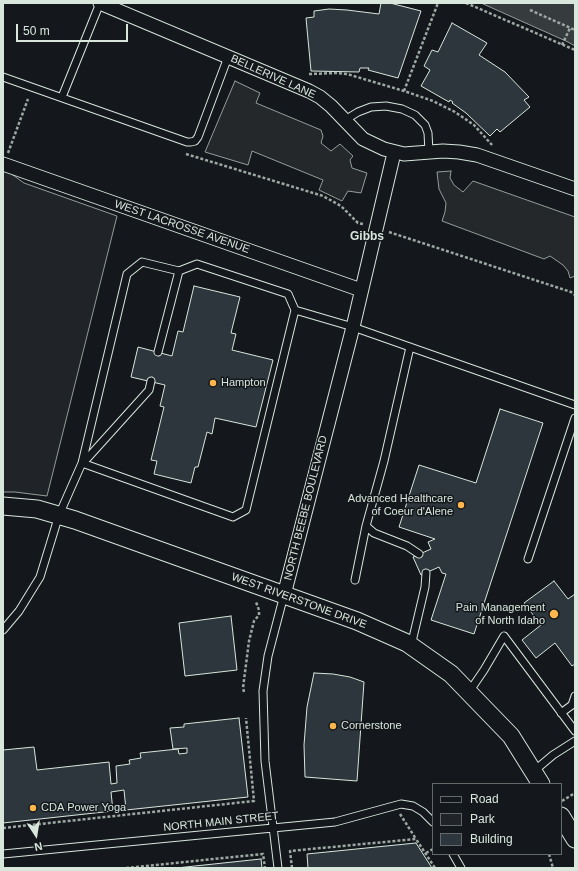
<!DOCTYPE html>
<html>
<head>
<meta charset="utf-8">
<style>
  body { margin:0 }
  #map { position:relative; width:578px; height:871px; overflow:hidden; background:#14181c; font-family:Helvetica,sans-serif }
  canvas { display:block }
  .frame { position:absolute; inset:0; border:4px solid #d8e6dc; pointer-events:none }
  .legend { position:absolute; left:432px; top:783px; width:130px; height:72px; box-sizing:border-box; background:#14181c; border:1px solid #626a69; margin:0; padding:5px 7px; list-style:none; font-size:12px; color:#d8e6dc }
  .legend li { display:flex; align-items:center; gap:8px; height:20px }
  .legend b { width:20px; border:1px solid #626a69 }
  .north { position:absolute; left:16px; top:815px; width:40px; height:40px; -webkit-text-stroke:3px #14181c; paint-order:stroke; rotate:168deg; font-size:11px; font-weight:700; line-height:16px; text-align:center; color:#d8e6dc }
  .north::after { content:''; display:block; margin:auto; width:14px; height:18px; background:#d8e6dc; clip-path:polygon(50% 0,100% 100%,50% 72%,0 100%) }
  .scale { position:absolute; left:16px; top:24px; width:112px; height:18px; box-sizing:border-box; border:2px solid #d8e6dc; border-top:0; padding-left:5px; font-size:12px; line-height:14px; white-space:nowrap; color:#d8e6dc; -webkit-text-stroke:3px #14181c; paint-order:stroke }
</style>
</head>
<body>
<div id="map">
<canvas width="578" height="871"></canvas>
<div class="frame"></div>
<ul class="legend">
<li><b style="height:5px;background:#14181c"></b>Road</li>
<li><b style="height:11px;background:#202428"></b>Park</li>
<li><b style="height:11px;background:#2c363c"></b>Building</li>
</ul>
<div class="north">N</div>
<div class="scale">50 m</div>
</div>
<script>
const g = document.querySelector('canvas').getContext('2d');
g.lineJoin = 'round';
function paint(path, color) {
  g.fillStyle = color;
  g.fill(path, 'evenodd');
}
function toPath(rows) {
  const path = new Path2D();
  for (const r of rows) {
    path.moveTo(r[0], r[1]);
    for (let i = 2; i < r.length; i += 2) path.lineTo(r[i], r[i + 1]);
  }
  return path;
}
function trace(path, color, width, dash) {
  g.strokeStyle = color;
  g.lineWidth = width;
  g.lineCap = dash ? 'butt' : 'round';
  g.setLineDash(dash || []);
  g.stroke(path);
}
function write(font, color, halo, rows, align = 'center') {
  g.font = font + ' Helvetica,sans-serif';
  g.lineWidth = 3;
  g.setLineDash([]);
  g.textBaseline = 'middle';
  g.strokeStyle = halo;
  g.fillStyle = color;
  for (const [text, x, y, turn = 0] of rows) {
    g.save();
    g.translate(x, y);
    g.rotate((+turn || 0) * Math.PI / 180);
    g.textAlign = isNaN(turn) ? turn : align;
    if (halo) g.strokeText(text, 0, 0);
    g.fillText(text, 0, 0);
    g.restore();
  }
}
const green = toPath([
  [3,171,10,173,24,183,117,216,47,496,15,492,3,492,3,171]
]);
paint(green, '#202428');
trace(green, '#939e99', 1);
const parking = toPath([
  [235,81,260,93,256,103,321,130,323,136,321,143,331,151,340,144,353,156,350,160,352,168,367,173,361,193,348,191,342,201,319,190,323,180,252,151,248,165,205,152,235,81],
  [451,171,450,178,454,185,463,192,473,181,575,217,575,276,570,278,568,271,563,265,550,256,544,259,442,221,445,212,446,203,439,189,437,172,451,171]
]);
paint(parking, '#24282b');
trace(parking, '#939e99', 1);
const water = toPath([
  [481,3,575,3,575,46,568,42,481,3]
]);
paint(water, '#363b3e');
trace(water, '#939e99', 1);
const building = toPath([
  [381,3,390,3,421,11,398,78,368,70,369,68,360,68,359,72,311,71,306,18,314,17,314,11,329,9,347,10,379,14,381,3],
  [452,23,487,43,479,55,505,72,529,97,524,100,530,107,500,132,497,129,490,136,466,113,452,103,453,102,450,100,449,102,421,86,430,70,424,66,432,50,438,52,452,23],
  [194,286,240,297,231,333,236,334,232,350,273,360,256,427,215,418,212,434,207,432,198,467,195,467,191,483,154,474,157,461,151,460,164,407,160,406,165,385,131,377,138,347,172,356,178,331,183,332,194,286],
  [500,409,543,423,474,634,431,620,446,574,442,573,439,567,421,575,413,557,431,549,428,542,435,539,399,527,419,465,476,483,500,409],
  [554,581,568,599,575,594,575,664,572,666,555,643,536,658,522,640,541,625,524,603,554,581],
  [231,616,237,670,185,676,179,623,231,616],
  [314,673,333,674,350,677,364,682,357,781,305,777,304,745,307,707,314,673],
  [239,718,248,797,126,810,124,790,111,792,113,811,3,823,3,750,34,747,37,770,109,762,111,784,117,783,116,766,130,764,129,760,141,758,140,753,178,749,179,754,187,753,187,748,173,749,170,728,184,727,184,724,239,718],
  [416,843,432,868,308,868,307,854,416,843],
  [261,859,262,868,176,868,261,859]
]);
paint(building, '#2c363c');
trace(building, '#d8e6dc', 1);
const service = toPath([
  [3,77,187,142,191,142,195,141,198,137,228,57],
  [62,97,100,3],
  [345,120,358,112,371,107,386,106,402,109,415,115,425,125,428,133,429,152],
  [410,347,384,461,366,526,374,533,407,546,419,554],
  [158,352,179,271],
  [84,462,149,390,151,381],
  [82,463,127,274,142,262,179,271,197,264,288,294,295,310],
  [528,559,575,418],
  [355,580,366,526],
  [3,630,19,611,40,577,59,515,82,463,233,517,246,510,295,310,353,327,575,405],
  [411,646,425,587,426,573],
  [469,692,484,670,504,636,575,731],
  [561,713,572,705,575,696],
  [534,771,553,755,575,741],
  [3,854,335,822,401,804,413,806,423,812,433,822],
  [453,854,461,868],
  [278,868,265,761,263,691,268,656,284,595]
]);
const minor = toPath([
  [100,3,309,91,320,97,331,106,363,139,384,149,404,154,443,151,459,152,477,155,575,189],
  [3,164,361,290],
  [284,595,353,327,394,153]
]);
const tertiary = toPath([
  [3,506,37,509,75,520,357,621,407,643,451,674,511,736,541,784],
  [561,816,575,839]
]);
trace(service, '#d8e6dc', 9);
trace(minor, '#d8e6dc', 15);
trace(tertiary, '#d8e6dc', 19);
trace(toPath([
  [466,3,575,50],
  [530,10,575,30],
  [562,45,570,28],
  [309,74,337,73,347,74,404,91,433,101,455,112,474,125,492,145],
  [404,91,438,3],
  [8,153,28,99],
  [186,154,323,196,341,206,358,223,363,224],
  [389,232,571,292,575,295],
  [244,692,243,688,249,641,254,621,259,615,259,610,256,602],
  [562,801,575,793],
  [400,814,416,839],
  [3,828,254,801,246,718],
  [426,853,433,849],
  [549,854,553,868],
  [126,868,263,854,265,868],
  [292,868,290,851,416,839,435,868]
]), '#9da8a2', 2.5, [3, 2]);
trace(service, '#14181c', 7);
trace(minor, '#14181c', 13);
trace(tertiary, '#14181c', 17);
for (const [x, y, r, color] of [
  [213,383,4,"#ffb74d"],
  [461,505,4,"#ffb74d"],
  [554,614,5,"#ffb74d"],
  [333,726,4,"#ffb74d"],
  [33,808,4,"#ffb74d"]
]) {
  const dot = new Path2D();
  dot.arc(x, y, r, 0, 2 * Math.PI);
  g.fillStyle = color;
  g.fill(dot);
  trace(dot, '#14181c', 1.5);
}
write('11px', '#d8e6dc', '#14181c', [
  ["BELLERIVE LANE",273,77,24],
  ["WEST LACROSSE AVENUE",182,227,19],
  ["NORTH BEEBE BOULEVARD",306,508,-76],
  ["WEST RIVERSTONE DRIVE",299,601,20],
  ["NORTH MAIN STREET",221,822,-6]
]);
write('11px', '#d8e6dc', '#14181c', [
  ["Hampton",221,383],
  ["Advanced Healthcare",453,499,"right"],
  ["of Coeur d'Alene",453,512,"right"],
  ["Pain Management",545,608,"right"],
  ["of North Idaho",545,621,"right"],
  ["Cornerstone",341,726],
  ["CDA Power Yoga",41,808]
], 'left');
write('bold 12px', '#d8e6dc', '#14181c', [
  ["Gibbs",367,237]
]);
</script>
</body>
</html>
